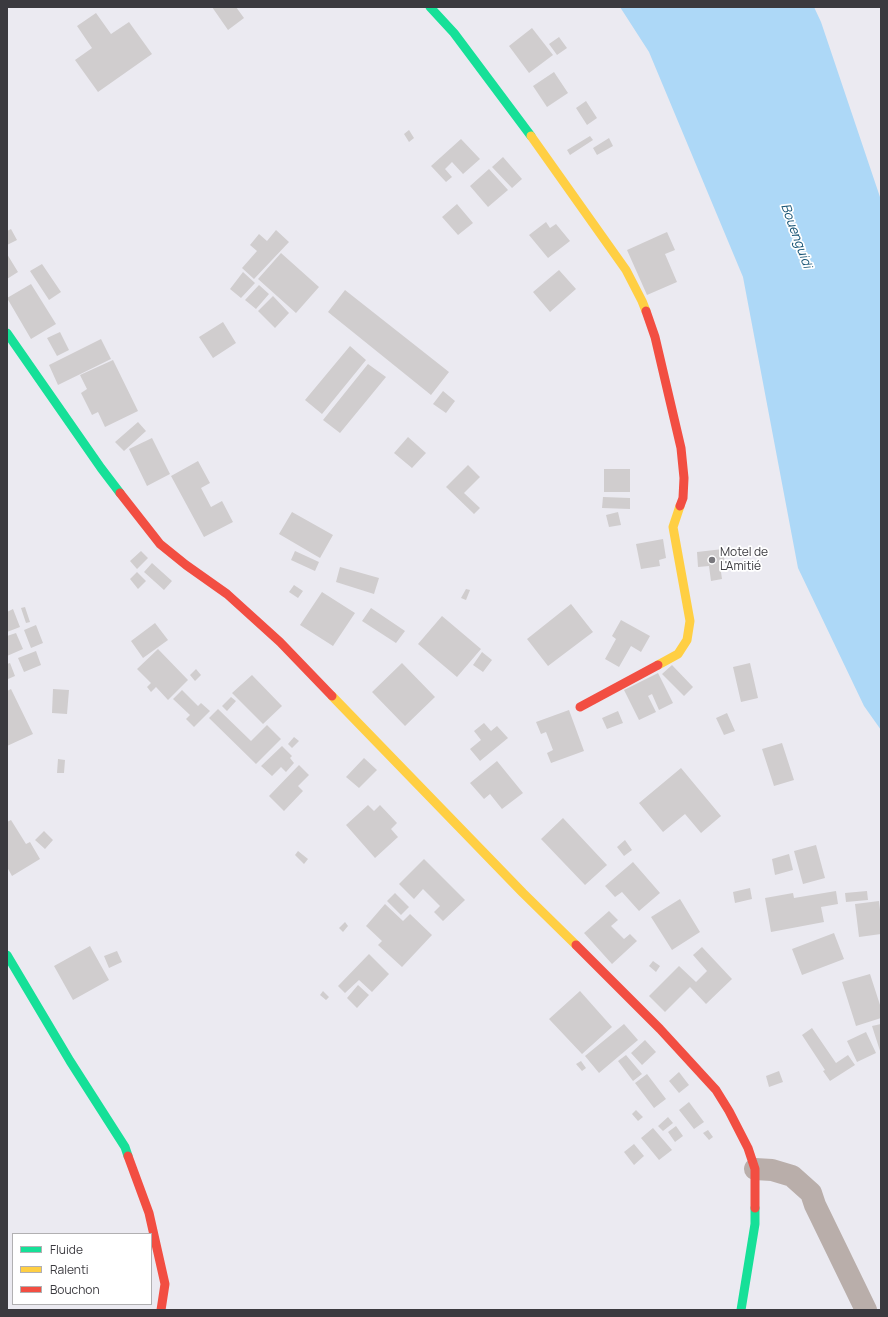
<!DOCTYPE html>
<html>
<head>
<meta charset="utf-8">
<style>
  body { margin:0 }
  #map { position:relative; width:888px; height:1317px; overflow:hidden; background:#ebeaf1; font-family:Manrope,sans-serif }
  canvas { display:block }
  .frame { position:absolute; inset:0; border:8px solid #3b3a3f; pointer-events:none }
  .legend { position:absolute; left:12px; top:1233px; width:140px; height:72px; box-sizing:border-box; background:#fff; border:1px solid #b1b0b2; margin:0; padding:5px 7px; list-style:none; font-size:12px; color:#3b3a3f }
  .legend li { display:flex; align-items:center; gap:8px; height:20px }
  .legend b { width:20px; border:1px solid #b1b0b2 }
</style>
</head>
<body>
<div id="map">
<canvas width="888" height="1317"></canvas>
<div class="frame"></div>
<ul class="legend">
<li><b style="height:5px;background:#16e098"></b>Fluide</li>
<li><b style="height:5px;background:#ffcf43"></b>Ralenti</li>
<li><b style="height:5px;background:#f24e42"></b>Bouchon</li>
</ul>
</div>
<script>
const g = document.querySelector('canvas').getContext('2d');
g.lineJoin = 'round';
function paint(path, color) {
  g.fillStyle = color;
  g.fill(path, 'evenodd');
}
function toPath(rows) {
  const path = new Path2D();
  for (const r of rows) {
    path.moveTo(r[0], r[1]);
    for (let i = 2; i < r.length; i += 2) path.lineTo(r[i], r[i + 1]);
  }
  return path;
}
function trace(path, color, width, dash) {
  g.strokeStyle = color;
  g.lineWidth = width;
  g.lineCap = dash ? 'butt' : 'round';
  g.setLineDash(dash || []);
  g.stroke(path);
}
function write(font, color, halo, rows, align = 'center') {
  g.font = font + ' Manrope,sans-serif';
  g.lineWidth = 3.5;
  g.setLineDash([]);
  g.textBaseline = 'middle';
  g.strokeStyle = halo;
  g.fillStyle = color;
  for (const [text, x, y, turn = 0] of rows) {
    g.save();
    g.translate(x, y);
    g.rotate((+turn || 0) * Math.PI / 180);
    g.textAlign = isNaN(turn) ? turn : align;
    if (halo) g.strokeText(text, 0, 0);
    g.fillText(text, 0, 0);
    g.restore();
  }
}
paint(toPath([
  [620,7,814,7,821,22,881,200,881,730,864,706,798,568,743,277,649,52]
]), '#add8f7');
paint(toPath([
  [212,7,236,7,244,18,228,30],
  [96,13,111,34,129,22,152,54,98,92,75,60,92,48,77,26],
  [532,28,553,55,529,73,509,46],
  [559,37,567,48,557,55,549,44],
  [554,72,568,93,547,107,533,86],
  [586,101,597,118,587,125,576,108],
  [409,130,414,138,409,142,404,134],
  [590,136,593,140,570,155,567,150],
  [609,138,613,146,597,155,593,148],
  [461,139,480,159,463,174,452,162,445,169,452,177,446,182,431,166],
  [503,157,522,179,512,188,492,167],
  [489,169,508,190,488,207,470,186],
  [457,204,473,223,458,235,442,217],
  [546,222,550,228,556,224,570,241,548,258,529,235],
  [11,229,17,240,7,245,7,231],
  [276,230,289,242,254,279,242,268,257,251,250,245,259,234,267,241],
  [667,232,675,250,665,254,677,282,647,295,627,250],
  [281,253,319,287,296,313,258,279],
  [7,254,18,272,7,279],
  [42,264,61,292,49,300,30,271],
  [559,270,576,289,550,312,533,292],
  [243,272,255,283,241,298,230,289],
  [31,284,56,324,31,339,7,298],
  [259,285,269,294,256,309,245,300],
  [345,290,449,372,431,395,328,312],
  [273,296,289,313,275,328,258,311],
  [223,322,236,343,213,358,199,337],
  [60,332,69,350,57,356,47,338],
  [101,339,111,359,58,385,49,365],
  [350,346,366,360,322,414,305,400],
  [113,360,138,411,105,427,98,412,92,415,81,393,87,389,80,375],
  [368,364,386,377,340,433,323,420],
  [443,391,455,401,446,413,433,404],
  [138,422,146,431,124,451,115,442],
  [408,437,426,453,412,468,394,453],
  [152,438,170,474,147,486,129,449],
  [198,461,210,483,201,488,211,507,222,501,233,522,204,537,171,476],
  [468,465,480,477,464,493,480,508,474,514,446,487],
  [604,469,630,469,630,492,604,492],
  [603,497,630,498,630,509,602,508],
  [292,512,333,535,320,558,279,534],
  [618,512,621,525,609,527,606,515],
  [663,539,666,558,659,560,660,566,641,569,636,544],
  [723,549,725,564,720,565,722,579,711,581,709,566,698,567,697,552],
  [141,551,148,558,137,569,130,561],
  [295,551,319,562,315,571,291,560],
  [152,563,172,581,164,590,144,572],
  [340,567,379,578,374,594,336,582],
  [137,572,146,581,138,589,130,579],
  [294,585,303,591,298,598,289,592],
  [466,589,470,590,466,600,461,598],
  [322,592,355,613,333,646,300,625],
  [571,604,593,632,548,666,527,639],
  [25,607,30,622,26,623,21,608],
  [371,608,405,631,396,643,362,621],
  [13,609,20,627,7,632,7,612],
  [442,616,481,649,457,677,418,644],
  [621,620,650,636,641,652,631,646,619,667,605,659,616,639,612,636],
  [155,623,168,640,143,658,131,641],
  [36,625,43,643,31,648,24,630],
  [16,633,23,649,7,656,7,636],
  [158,649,188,680,168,700,156,687,151,692,147,687,151,683,137,669],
  [36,651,41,665,24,672,18,658],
  [482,652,492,660,483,672,473,665],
  [10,663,15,676,8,679,7,664],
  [402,663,435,697,405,726,372,692],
  [750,663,758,698,741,702,733,667],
  [672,665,693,687,684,696,662,674],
  [196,669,201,675,195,681,190,675],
  [658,673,673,703,659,710,652,694,648,696,656,712,639,720,624,690],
  [252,675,282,706,263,724,232,693],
  [11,689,33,734,7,746,7,691],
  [53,689,69,690,67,714,52,713],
  [182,690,198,706,201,703,210,711,194,727,186,719,190,715,173,699],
  [231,697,236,701,227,711,222,706],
  [218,709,251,741,267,725,281,739,256,764,209,718],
  [569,710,584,751,551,763,547,753,553,750,546,732,541,734,536,722],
  [618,711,623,723,607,729,602,718],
  [727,713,735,731,724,735,716,718],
  [484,723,491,731,497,726,508,738,480,761,470,749,481,740,474,731],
  [294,737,299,741,292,748,288,744],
  [782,743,794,780,774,786,762,749],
  [282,746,292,756,290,758,294,763,286,772,281,767,272,776,261,766],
  [364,758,377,770,359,788,346,777],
  [58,759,65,760,64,773,57,773],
  [497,761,523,793,502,809,490,794,484,799,470,783],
  [299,765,309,775,298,786,303,791,284,811,269,796],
  [681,768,721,816,701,833,685,814,663,832,639,803],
  [368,805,374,811,380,805,397,823,391,829,398,837,375,858,346,825],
  [563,818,607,865,585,885,541,839],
  [11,820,26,844,30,842,40,859,12,876,7,867,7,822],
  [44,831,53,840,45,849,35,840],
  [625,840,632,850,624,856,617,847],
  [816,845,825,878,803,884,794,851],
  [298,851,308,859,304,864,295,855],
  [789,854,793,870,775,875,772,859],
  [424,859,465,900,443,921,434,912,440,906,423,889,414,899,399,884],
  [633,862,660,893,639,911,622,892,615,897,605,886],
  [750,888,752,899,735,903,733,892],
  [836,891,838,904,821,907,824,922,771,932,765,898,793,893,794,898],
  [867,891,868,900,846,902,845,893],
  [395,893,409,907,401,915,387,901],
  [680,899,700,932,672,950,651,917],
  [879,901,881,918,881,934,859,937,855,904],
  [385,904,403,921,410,914,432,935,402,967,378,945,382,941,366,926],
  [609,911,618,920,611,926,624,939,630,934,637,941,612,964,584,933],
  [345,922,348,926,343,932,339,928],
  [834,933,844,959,802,975,792,949],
  [90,946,109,980,73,1000,54,966],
  [702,947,732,979,706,1004,690,987,665,1012,649,996,679,966,696,982,707,971,693,955],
  [117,951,122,962,109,968,104,956],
  [369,954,389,974,372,992,359,980,345,993,338,986],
  [653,961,660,966,656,972,649,966],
  [870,974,881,1008,881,1018,856,1026,842,982],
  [358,985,369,995,357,1008,347,998],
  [323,991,329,997,326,1000,320,995],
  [580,991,612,1027,582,1054,549,1019],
  [624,1024,638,1040,599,1073,585,1056],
  [881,1024,881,1054,872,1026],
  [812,1028,836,1063,848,1055,855,1065,830,1081,823,1071,825,1070,802,1035],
  [866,1032,876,1053,857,1062,847,1041],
  [645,1040,656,1052,642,1065,631,1053],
  [626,1055,642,1074,633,1081,618,1061],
  [581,1061,586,1068,582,1071,576,1064],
  [779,1071,783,1082,769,1087,766,1076],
  [679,1072,689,1085,679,1093,669,1081],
  [647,1074,666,1099,654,1108,635,1083],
  [689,1102,704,1122,694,1129,679,1110],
  [636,1110,643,1117,638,1121,632,1114],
  [668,1117,673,1123,663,1131,658,1126],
  [676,1126,683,1136,675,1142,668,1132],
  [653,1128,672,1150,659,1160,641,1138],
  [708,1130,713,1137,709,1140,703,1133],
  [634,1144,644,1156,634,1165,624,1152]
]), '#d0cdce');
trace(toPath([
  [755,1169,772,1170,792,1176,811,1193,815,1205,866,1310]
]), '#b9aeaa', 22);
trace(toPath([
  [430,7,454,33,531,136],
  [7,333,101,468,120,493],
  [7,955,70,1061,125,1147,128,1156],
  [741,1310,755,1224,755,1208]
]), '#16e098', 9);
trace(toPath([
  [531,136,626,270,642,301,646,311],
  [658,665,678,654,687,640,690,621,673,527,680,506],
  [332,696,523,893,576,945]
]), '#ffcf43', 9);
trace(toPath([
  [646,311,655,337,681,448,684,478,683,498,680,506],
  [120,493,160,544,186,565,227,594,280,642,332,696],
  [580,707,658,665],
  [576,945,660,1029,716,1090,729,1111,748,1148,755,1169,755,1208],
  [128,1156,149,1213,165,1284,161,1310]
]), '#f24e42', 9);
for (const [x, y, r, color] of [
  [712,560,4,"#79787d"]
]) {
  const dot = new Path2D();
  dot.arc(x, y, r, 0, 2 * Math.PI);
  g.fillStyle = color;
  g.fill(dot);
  trace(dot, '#fff', 1.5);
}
write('12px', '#3b3a3f', '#fff', [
  ["Motel de",720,553],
  ["L'Amitié",720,567]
], 'left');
write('italic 13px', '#185576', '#fff', [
  ["Bouenguidi",796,236,70]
]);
</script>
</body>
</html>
